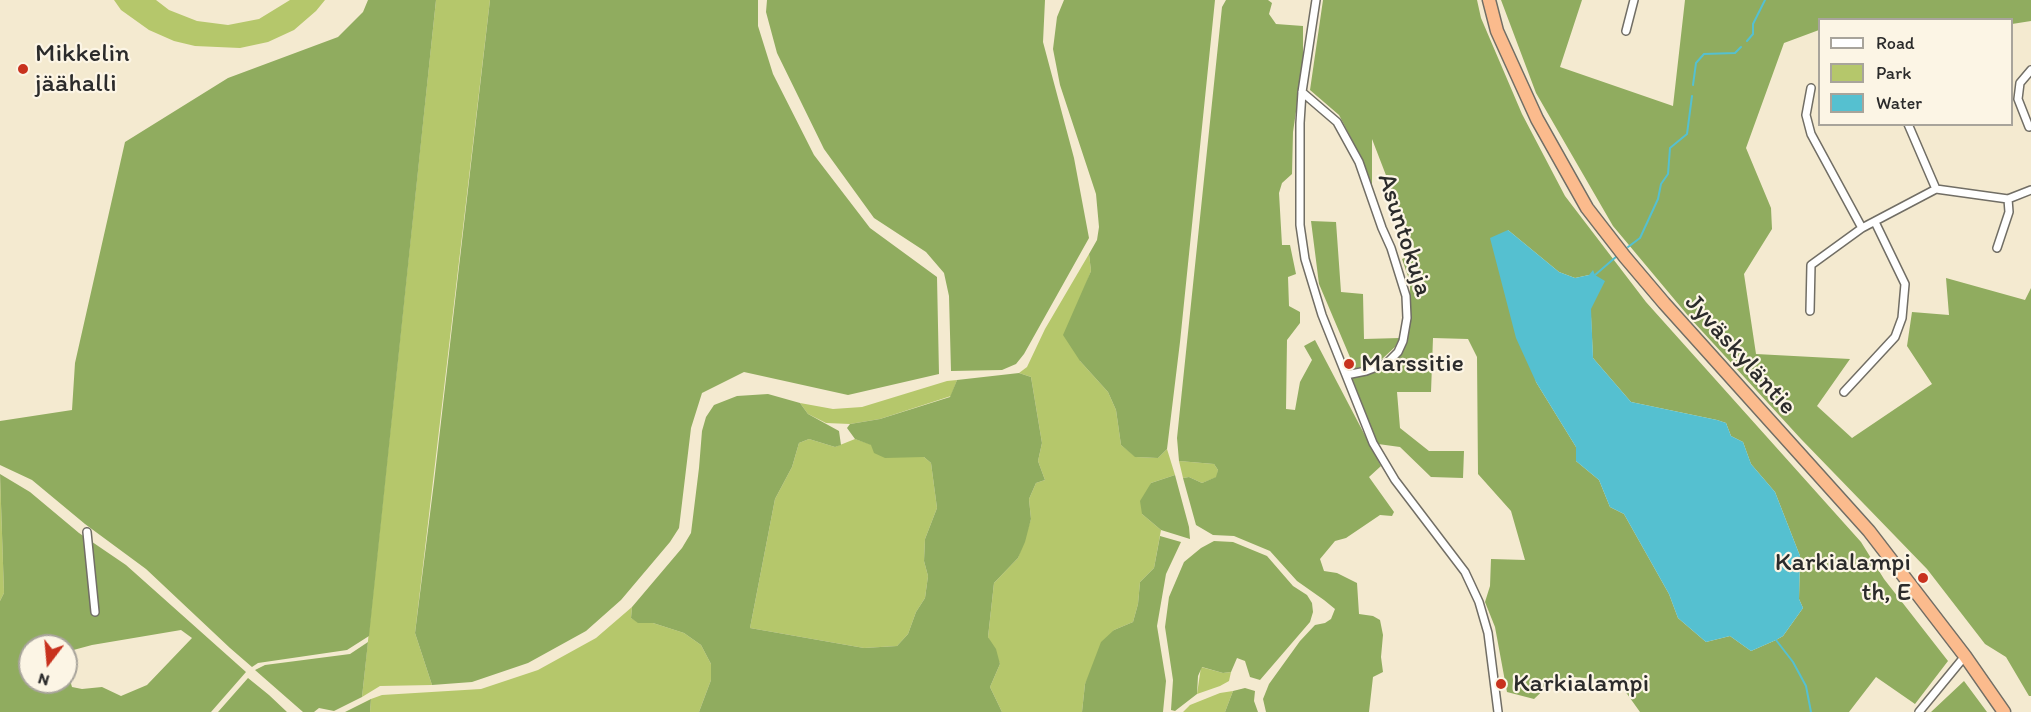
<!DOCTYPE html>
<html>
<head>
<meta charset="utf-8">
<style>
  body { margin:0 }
  #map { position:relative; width:2031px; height:712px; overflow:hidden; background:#f4ead0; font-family:Itim,sans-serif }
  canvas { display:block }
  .legend { position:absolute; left:1818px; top:18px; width:195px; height:108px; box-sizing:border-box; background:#fcf5e5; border:2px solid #a8a49b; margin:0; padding:8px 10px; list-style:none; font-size:18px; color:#2b2b2b }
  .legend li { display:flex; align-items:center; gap:12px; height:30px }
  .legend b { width:30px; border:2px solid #a8a49b }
  .north { position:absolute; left:18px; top:634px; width:60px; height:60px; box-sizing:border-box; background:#fcf5e5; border:2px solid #a8a49b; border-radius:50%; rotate:196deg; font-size:16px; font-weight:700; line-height:24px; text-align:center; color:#2b2b2b }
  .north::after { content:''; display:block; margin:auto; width:21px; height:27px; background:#c8321e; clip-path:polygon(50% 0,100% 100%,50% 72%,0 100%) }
</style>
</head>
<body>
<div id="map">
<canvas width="2031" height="712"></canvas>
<ul class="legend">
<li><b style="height:8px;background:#fff"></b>Road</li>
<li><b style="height:16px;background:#b5c76b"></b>Park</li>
<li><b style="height:16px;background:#55c0d0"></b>Water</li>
</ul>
<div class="north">N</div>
</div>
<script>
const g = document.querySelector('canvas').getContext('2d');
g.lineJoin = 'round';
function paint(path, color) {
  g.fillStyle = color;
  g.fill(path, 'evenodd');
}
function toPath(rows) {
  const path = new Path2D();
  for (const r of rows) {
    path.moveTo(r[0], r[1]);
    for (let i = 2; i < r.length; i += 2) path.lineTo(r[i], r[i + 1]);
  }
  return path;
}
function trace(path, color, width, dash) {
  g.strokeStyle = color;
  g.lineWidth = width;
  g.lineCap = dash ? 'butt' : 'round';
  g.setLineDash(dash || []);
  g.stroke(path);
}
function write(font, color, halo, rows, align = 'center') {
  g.font = font + ' Itim,sans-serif';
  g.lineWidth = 4.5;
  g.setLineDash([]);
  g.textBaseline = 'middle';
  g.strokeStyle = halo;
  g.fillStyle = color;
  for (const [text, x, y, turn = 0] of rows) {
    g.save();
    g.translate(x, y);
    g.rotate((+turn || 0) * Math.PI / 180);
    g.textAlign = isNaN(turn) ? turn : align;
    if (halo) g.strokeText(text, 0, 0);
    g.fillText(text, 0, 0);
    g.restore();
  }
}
paint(toPath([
  [114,0,156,0,169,10,197,21,228,25,259,19,290,0,325,0,316,11,294,30,268,42,240,48,195,46,174,41,149,30,121,10],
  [436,0,490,0,415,633,432,685,380,686,362,697],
  [1089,254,1091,271,1083,292,1080,361,1108,392,1116,410,1121,445,1136,457,1158,458,1167,449,1175,475,1151,483,1142,514,1161,530,1154,568,1140,582,1138,604,1133,622,1114,630,1085,684,1082,712,1002,712,990,687,1000,664,988,637,994,583,1018,558,1031,519,1029,499,1036,483,1045,480,1038,461,1042,443,1031,377,1019,373,1027,367,1045,329],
  [957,380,951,396,880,419,850,424,826,423,808,414,800,403,833,409,862,407,947,381],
  [809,439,835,447,855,439,909,457,924,457,931,463,937,508,925,539,924,561,928,576,925,598,916,612,908,634,897,646,864,648,750,628,775,499,792,467,799,443],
  [1179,461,1214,464,1218,470,1217,477,1202,483,1189,477,1183,478],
  [0,474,4,593,0,601],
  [632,607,631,618,638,622,653,623,684,633,701,645,711,664,711,680,699,712,370,712,371,699,382,695,481,689,538,670,596,638],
  [1201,667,1223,673,1231,672,1229,681,1220,686,1197,694],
  [1233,691,1225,712,1183,712,1190,705,1220,693]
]), '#b5c76b');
paint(toPath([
  [368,0,436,0,369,636,347,650,258,663,252,667,230,648,146,569,85,524,32,480,0,465,0,421,72,410,75,363,125,142,228,78,338,37,363,12],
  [490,0,758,0,758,26,773,74,814,155,870,228,937,277,939,374,848,395,744,372,702,393,691,428,679,528,670,542,621,600,586,631,528,663,472,682,432,685,415,633,434,482],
  [767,0,1045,0,1043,42,1074,158,1089,238,1024,354,1016,364,1002,370,951,371,949,296,944,273,926,252,874,218,824,149,777,53,766,12],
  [1064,0,1215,0,1180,342,1167,449,1158,458,1135,457,1121,445,1116,410,1108,392,1080,361,1063,335,1091,271,1089,254,1097,240,1099,227,1096,194,1060,85,1053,49,1057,17],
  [1226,0,1268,0,1272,3,1269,14,1276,24,1303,26,1303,64,1293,132,1292,174,1282,183,1279,193,1282,245,1290,245,1296,274,1288,277,1289,306,1300,312,1300,323,1287,340,1286,409,1295,410,1300,382,1312,360,1304,346,1315,340,1381,466,1369,477,1394,512,1392,516,1380,515,1346,538,1335,541,1320,559,1324,571,1337,573,1357,583,1359,614,1373,616,1380,620,1383,635,1381,657,1383,672,1373,677,1369,712,1266,712,1263,699,1269,684,1300,641,1315,625,1325,623,1331,619,1335,609,1324,600,1297,581,1270,551,1234,536,1213,535,1196,525,1183,478,1189,477,1202,483,1216,477,1218,470,1214,464,1179,461,1177,438,1222,7],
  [1323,0,1477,0,1481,18,1522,114,1565,196,1646,302,1861,542,1884,579,1948,661,1915,704,1876,677,1849,712,1640,712,1625,691,1606,680,1574,677,1553,681,1534,699,1507,692,1495,627,1485,602,1490,586,1491,559,1525,560,1511,511,1478,474,1477,357,1468,339,1433,338,1431,392,1397,392,1400,428,1429,451,1464,451,1463,478,1431,477,1400,447,1378,444,1352,378,1391,365,1403,351,1410,316,1410,282,1402,259,1416,253,1372,139,1372,187,1362,159,1339,115,1310,90],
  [1508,230,1559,272,1575,278,1589,275,1593,358,1631,402,1717,420,1726,423,1731,436,1743,442,1751,464,1775,492,1800,556,1799,599,1803,608,1783,636,1776,640,1751,651,1730,636,1706,642,1678,618,1669,594,1624,514,1610,507,1599,480,1576,461,1576,447,1536,382],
  [1501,0,1582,0,1560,67,1673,106,1685,0,2031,0,2031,21,2012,24,2012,20,1820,20,1819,30,1784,43,1746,148,1771,208,1772,229,1744,274,1756,354,1850,359,1817,406,1852,438,1932,384,1907,346,1912,312,1949,315,1946,278,2025,300,2031,288,2031,696,2029,696,2006,657,1985,644,1927,569,1801,439,1690,318,1613,226,1536,93],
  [1311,221,1336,222,1341,292,1363,294,1364,339,1400,338,1395,347,1382,359,1355,369,1319,284],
  [1019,373,1031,377,1042,443,1038,461,1045,480,1036,483,1029,499,1031,519,1025,542,1018,558,994,583,988,637,996,649,1000,664,990,687,1002,712,699,712,711,680,711,664,701,645,684,633,653,623,638,623,631,618,632,607,682,548,691,533,699,468,702,431,706,417,714,405,737,396,768,394,800,403,808,414,839,431,841,445,835,447,809,439,799,443,792,467,775,499,750,628,864,648,897,646,908,634,916,612,925,598,928,576,924,561,925,539,937,508,931,463,924,457,885,458,874,453,871,445,855,439,847,428,850,424,880,419,950,397,957,380],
  [0,474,30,492,79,533,126,565,246,672,211,712,0,712,0,601,4,593],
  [181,630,192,638,147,685,121,696,102,687,82,689,72,687,66,667,66,682,30,682,30,646,66,646,66,652,92,645],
  [1175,475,1189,527,1190,539,1161,530,1142,514,1140,501,1151,483],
  [1160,536,1181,542,1166,574,1157,626,1166,681,1163,712,1082,712,1085,684,1101,642,1114,630,1133,622,1138,604,1140,582,1154,568],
  [1214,541,1233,542,1267,556,1293,586,1307,595,1312,603,1313,612,1310,622,1260,680,1250,677,1245,661,1237,658,1231,672,1223,673,1202,667,1198,676,1197,694,1175,711,1171,710,1173,680,1165,627,1169,597,1184,562,1201,548],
  [368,642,362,697,334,711,319,708,314,712,303,712,255,670,265,665,350,654],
  [248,678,269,695,287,712,218,712],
  [1964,681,1987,712,1931,712],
  [1245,688,1255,691,1254,701,1258,712,1225,712,1233,691],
  [371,699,370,712,345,712]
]), '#90ac5f');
paint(toPath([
  [1508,230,1559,272,1575,278,1589,275,1593,270,1595,275,1605,281,1591,309,1593,358,1631,402,1717,420,1726,423,1731,436,1743,442,1751,464,1775,492,1800,556,1799,599,1803,608,1783,636,1776,640,1751,651,1730,636,1706,642,1678,618,1669,594,1624,514,1610,507,1599,480,1576,461,1576,447,1536,382,1516,338,1490,238]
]), '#55c0d0');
trace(toPath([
  [1747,41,1753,34,1753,24,1765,0],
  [1693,85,1696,63,1704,54,1735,53,1741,47],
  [1628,247,1640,238,1658,199,1661,184,1668,174,1670,148,1687,134,1692,96],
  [1595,275,1617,256],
  [1776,640,1793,662,1806,686,1811,712]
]), '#55c0d0', 2);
const street = toPath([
  [1316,0,1302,92,1300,123,1300,225,1305,259,1322,315,1373,443,1395,480,1465,572,1479,602,1488,633,1498,712],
  [1626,31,1634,0],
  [1811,88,1806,115,1811,134,1862,228],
  [1302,92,1337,122,1359,162,1382,228,1391,248,1406,296,1407,318,1403,341,1398,352,1387,363,1366,371,1346,375],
  [1908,124,1936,189],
  [2029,127,2018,99,2020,83,2031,70],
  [1997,248,2009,212,2008,199],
  [1810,311,1811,265,1862,228,1936,189,2008,199,2031,190],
  [1844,392,1895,337,1902,318,1905,284,1875,222],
  [87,532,95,612],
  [1919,712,1965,656]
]);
const highway = toPath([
  [1489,0,1497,31,1537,119,1587,208,1625,257,1664,303,1869,531,1965,656,2004,712]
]);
trace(street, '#716e65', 10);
trace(highway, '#716e65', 15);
trace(street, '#fff', 7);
trace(highway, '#fbbb8d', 12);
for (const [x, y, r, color] of [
  [23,69,6,"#c8321e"],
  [1349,364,6,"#c8321e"],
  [1923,578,6,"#c8321e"],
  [1501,684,6,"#c8321e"]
]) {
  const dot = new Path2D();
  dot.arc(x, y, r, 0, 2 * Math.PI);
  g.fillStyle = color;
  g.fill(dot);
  trace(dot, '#fcf5e5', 2);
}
write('26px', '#2b2b2b', '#fcf5e5', [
  ["Mikkelin",35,54],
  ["jäähalli",35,84],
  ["Marssitie",1361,364],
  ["Karkialampi",1911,563,"right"],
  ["th, E",1911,593,"right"],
  ["Karkialampi",1513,684]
], 'left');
write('26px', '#2b2b2b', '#fcf5e5', [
  ["Asuntokuja",1404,235,72],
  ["Jyväskyläntie",1740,355,48]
]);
</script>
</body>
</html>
